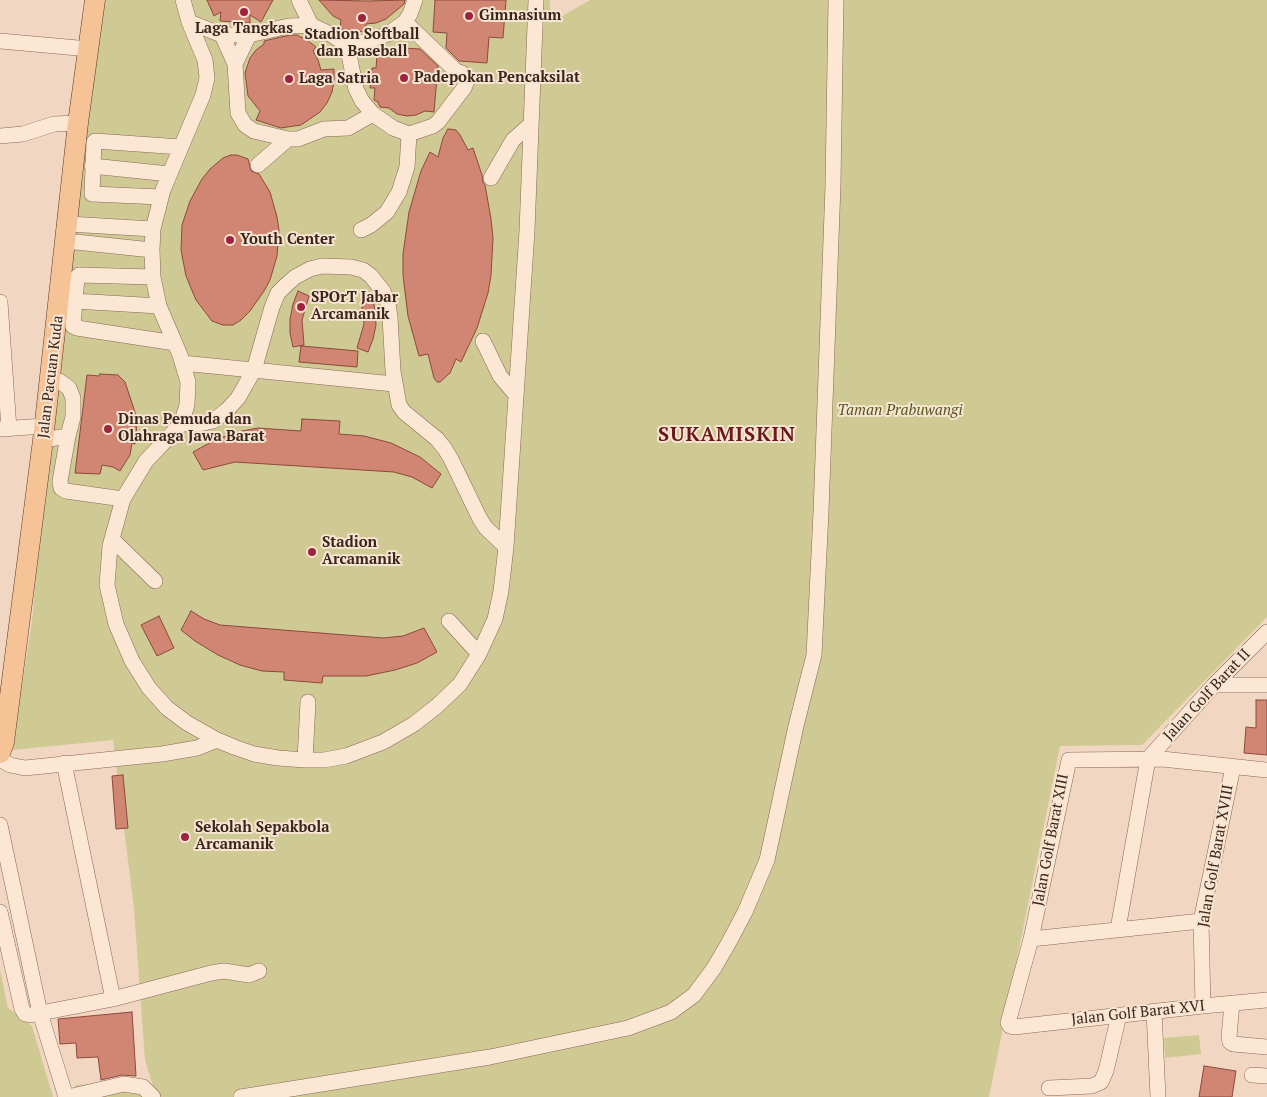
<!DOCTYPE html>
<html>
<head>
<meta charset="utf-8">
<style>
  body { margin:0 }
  canvas { display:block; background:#f1d7c1 }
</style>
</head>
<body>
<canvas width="1267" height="1097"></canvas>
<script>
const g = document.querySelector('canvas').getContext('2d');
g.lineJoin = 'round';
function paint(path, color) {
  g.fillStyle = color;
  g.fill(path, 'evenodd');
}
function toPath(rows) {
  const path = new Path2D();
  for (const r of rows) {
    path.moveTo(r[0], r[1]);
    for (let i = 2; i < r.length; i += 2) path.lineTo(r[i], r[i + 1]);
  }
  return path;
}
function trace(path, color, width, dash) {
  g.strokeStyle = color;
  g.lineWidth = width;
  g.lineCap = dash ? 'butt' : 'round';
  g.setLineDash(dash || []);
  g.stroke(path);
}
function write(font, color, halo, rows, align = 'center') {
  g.font = font + ' "PT Serif",serif';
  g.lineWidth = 4;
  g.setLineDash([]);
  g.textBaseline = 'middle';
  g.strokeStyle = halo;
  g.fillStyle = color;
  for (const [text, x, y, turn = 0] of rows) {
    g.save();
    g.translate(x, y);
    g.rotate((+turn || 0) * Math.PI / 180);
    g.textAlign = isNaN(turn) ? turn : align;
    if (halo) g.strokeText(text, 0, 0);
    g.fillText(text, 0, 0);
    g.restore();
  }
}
paint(toPath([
  [102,0,550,0,550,23,590,0,1267,0,1267,617,1142,745,1060,746,989,1097,78,1097,75,1085,116,1082,153,1086,145,1060,134,909,113,740,12,750,32,621,37,564],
  [0,970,8,1008,32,1026,53,1097,0,1097],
  [1199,1035,1201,1054,1165,1058,1164,1038]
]), '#cfc994');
const building = toPath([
  [207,0,273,0,261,22,250,15,250,23,220,21,221,12,214,16,207,0],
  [319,0,368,1,405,0,404,4,386,19,376,23,366,24,365,32,340,29,341,20,333,16,319,0],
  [435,0,506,0,503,38,489,37,487,63,459,61,446,48,447,33,433,32,435,0],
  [290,35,297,35,307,40,316,47,313,51,318,60,321,70,334,69,334,81,332,92,327,103,320,112,301,125,281,128,256,120,260,111,248,96,245,73,250,58,256,50,264,44,264,41,290,35],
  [403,48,420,49,438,66,434,112,425,111,416,115,407,116,397,114,389,108,380,107,378,102,374,100,375,88,370,88,372,68,376,68,377,56,382,57,383,50,394,51,403,48],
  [448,129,456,130,460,135,468,150,473,148,482,175,483,182,485,185,491,219,493,238,491,275,488,293,477,328,461,362,456,359,450,373,440,382,437,382,434,378,428,354,419,356,408,316,403,275,403,254,409,212,421,171,430,152,438,157,443,138,448,129],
  [231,155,237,155,248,159,251,171,259,174,270,192,277,217,279,230,277,256,270,280,264,291,250,311,241,320,233,325,223,325,212,321,196,300,186,276,181,250,182,225,190,201,202,179,210,169,223,158,231,155],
  [298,291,309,296,302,320,304,345,293,347,290,333,290,319,293,304,298,291],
  [372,296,375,310,376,325,373,339,368,352,357,348,364,324,361,299,372,296],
  [301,346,358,351,357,367,299,362,301,346],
  [100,374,118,375,125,382,135,412,137,435,135,444,132,443,130,455,120,471,113,467,102,465,100,474,75,473,87,375,99,376,100,374],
  [302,419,340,421,339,434,364,436,391,443,420,457,441,474,432,488,412,477,394,472,235,462,203,470,193,452,215,440,237,432,258,428,301,431,302,419],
  [191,611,204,619,220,625,383,638,403,636,424,628,437,652,417,663,395,670,366,676,323,676,322,683,284,680,284,672,262,671,240,665,218,655,195,641,181,630,191,611],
  [159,616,174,648,157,656,141,625,159,616],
  [1256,700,1267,700,1267,755,1244,753,1246,727,1256,728,1256,700],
  [123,775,128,828,116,829,112,776,123,775],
  [132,1012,136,1076,122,1075,101,1080,98,1057,77,1058,76,1043,60,1044,58,1019,132,1012],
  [1204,1066,1236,1071,1232,1097,1199,1097,1204,1066]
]);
paint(building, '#d18674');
trace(building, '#8c493c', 1);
const minor = toPath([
  [183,0,189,22,205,60,207,78,203,95,163,190,153,229,152,250,153,277,159,306,180,355,188,382,187,405,181,424,146,461,123,499,110,546,107,585,116,624,132,661,149,688,167,708,187,723,217,740,234,747,254,754,278,758,305,760,324,760,346,756,383,742,414,724,437,706,460,684,479,654,495,619,501,591,506,547,527,231,536,0],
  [299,0,311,25],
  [189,22,222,35,249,35,289,26,311,25,332,35,347,45,369,41,388,34,405,22,410,14,415,0],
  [222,35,235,64,238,113,245,125,254,131,288,139,298,139,324,129,348,128,373,114],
  [0,41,89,49],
  [347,45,356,89,362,101,373,114,393,128,409,134,433,126,438,122,464,88,467,81,462,73,456,71,405,22],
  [235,64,249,35],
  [0,136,23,134,54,124,78,123],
  [258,165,288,139],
  [92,166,169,174],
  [491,178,513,140,531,124],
  [161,197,92,194,94,142,95,141,181,147],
  [68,224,153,229],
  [361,230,371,225,387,212,399,192,407,167,409,134],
  [66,241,152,250],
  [153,277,79,275,77,277,73,326,77,328,175,343],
  [74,301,159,306],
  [0,302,9,429],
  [483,341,500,376,516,395],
  [182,363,394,384],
  [181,424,199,424,213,421,227,410,238,398,254,370,272,307,278,293,286,285,295,277,310,269,322,266,351,267,363,270,371,276,383,291,388,303,390,317,393,371,399,405,404,412,437,439,445,449,451,459,480,519,486,528,506,547],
  [0,429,44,426],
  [68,436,60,481,61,488,66,491,123,499],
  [43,440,68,436,73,417,73,398,69,388,59,381,51,379],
  [112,539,155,581],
  [449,621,479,654],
  [1214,685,1267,685],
  [0,759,10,765,25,768,162,754,197,748,217,740],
  [305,760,308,702],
  [64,763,113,999],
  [1267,770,1162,759,1069,760,1031,939,1008,1023,1010,1026,1014,1027,1203,1006,1267,1000],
  [0,825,40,1013,66,1097],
  [0,912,22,1009,25,1014,30,1015,113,999,211,973,224,971,249,975,259,971],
  [1118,929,1148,759,1214,685,1267,632],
  [1031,939,1201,921],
  [1232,1003,1229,1037,1230,1042,1233,1044,1267,1047],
  [1203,1006,1201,921,1233,767],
  [1154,1011,1158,1097],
  [1252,1075,1267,1076],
  [1049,1088,1092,1086,1101,1082,1106,1071,1119,1015],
  [68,1097,124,1084,143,1087,153,1097],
  [241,1097,490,1057,628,1028,671,1012,694,995,714,968,728,944,745,912,767,860,796,726,814,655,821,512,833,185,836,0]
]);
const major = toPath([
  [0,753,4,742,43,440,78,123,95,0]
]);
trace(minor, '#8b6757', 16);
trace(major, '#58372c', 21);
trace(minor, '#fbe7d4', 15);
trace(major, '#f6c396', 20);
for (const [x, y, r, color] of [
  [244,12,5,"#9e2340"],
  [469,16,5,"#9e2340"],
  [362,18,5,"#9e2340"],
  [404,78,5,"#9e2340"],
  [289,79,5,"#9e2340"],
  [230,240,5,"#9e2340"],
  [301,307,5,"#9e2340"],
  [108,429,5,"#9e2340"],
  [312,552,5,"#9e2340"],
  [185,837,5,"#9e2340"]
]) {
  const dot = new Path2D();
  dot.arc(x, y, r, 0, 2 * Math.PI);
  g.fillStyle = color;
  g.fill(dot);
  trace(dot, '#f7e4d1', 2);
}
write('bold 15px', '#3a241c', '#f7e4d1', [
  ["Gimnasium",479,16],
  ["Laga Tangkas",244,29,"center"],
  ["Stadion Softball",362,35,"center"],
  ["dan Baseball",362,52,"center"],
  ["Padepokan Pencaksilat",414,78],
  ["Laga Satria",299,79],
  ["Youth Center",240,240],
  ["SPOrT Jabar",311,298],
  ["Arcamanik",311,315],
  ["Dinas Pemuda dan",118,420],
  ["Olahraga Jawa Barat",118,437],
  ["Stadion",322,543],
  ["Arcamanik",322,560],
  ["Sekolah Sepakbola",195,828],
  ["Arcamanik",195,845]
], 'left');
write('15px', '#3a241c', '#f7e4d1', [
  ["Jalan Pacuan Kuda",51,377,-83],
  ["Jalan Golf Barat II",1207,695,-47],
  ["Jalan Golf Barat XIII",1051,840,-79],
  ["Jalan Golf Barat XVIII",1216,856,-80],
  ["Jalan Golf Barat XVI",1138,1013,-6]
]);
write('italic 15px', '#565722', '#f7e4d1', [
  ["Taman Prabuwangi",900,411]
]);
g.letterSpacing = '1px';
write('bold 20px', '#69191a', '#f7e4d1', [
  ["SUKAMISKIN",727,435]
]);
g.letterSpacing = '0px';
</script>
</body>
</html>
